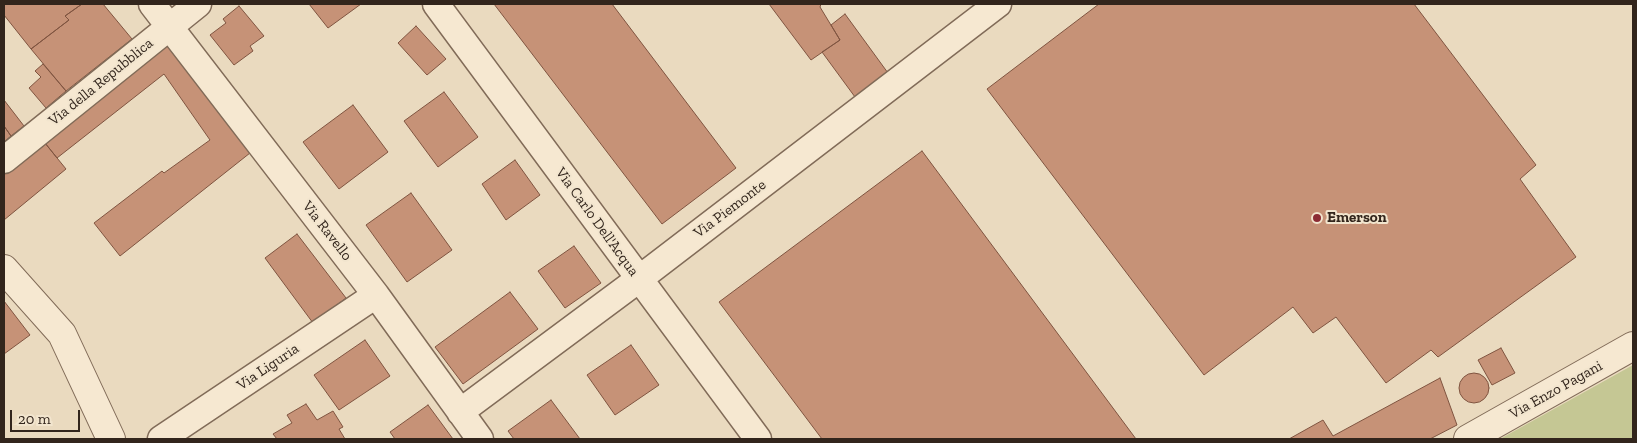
<!DOCTYPE html>
<html>
<head>
<meta charset="utf-8">
<style>
  body { margin:0 }
  #map { position:relative; width:1637px; height:443px; overflow:hidden; background:#eadabf; font-family:"Zilla Slab",serif }
  canvas { display:block }
  .frame { position:absolute; inset:0; border:5px solid #32251c; pointer-events:none }
  .scale { position:absolute; left:10px; top:410px; width:70px; height:22px; box-sizing:border-box; border:2px solid #32251c; border-top:0; padding-left:6px; font-size:15px; line-height:18px; white-space:nowrap; color:#32251c; -webkit-text-stroke:4px #f2e5ce; paint-order:stroke }
</style>
</head>
<body>
<div id="map">
<canvas width="1637" height="443"></canvas>
<div class="frame"></div>
<div class="scale">20 m</div>
</div>
<script>
const g = document.querySelector('canvas').getContext('2d');
g.lineJoin = 'round';
function paint(path, color) {
  g.fillStyle = color;
  g.fill(path, 'evenodd');
}
function toPath(rows) {
  const path = new Path2D();
  for (const r of rows) {
    if (r.length === 3) {
      path.moveTo(r[0] + r[2], r[1]);
      path.arc(r[0], r[1], r[2], 0, 2 * Math.PI);
      continue;
    }
    path.moveTo(r[0], r[1]);
    for (let i = 2; i < r.length; i += 2) path.lineTo(r[i], r[i + 1]);
  }
  return path;
}
function trace(path, color, width, dash) {
  g.strokeStyle = color;
  g.lineWidth = width;
  g.lineCap = dash ? 'butt' : 'round';
  g.setLineDash(dash || []);
  g.stroke(path);
}
function write(font, color, halo, rows, align = 'center') {
  g.font = font + ' "Zilla Slab",serif';
  g.lineWidth = 4;
  g.setLineDash([]);
  g.textBaseline = 'middle';
  g.strokeStyle = halo;
  g.fillStyle = color;
  for (const [text, x, y, turn = 0] of rows) {
    g.save();
    g.translate(x, y);
    g.rotate((+turn || 0) * Math.PI / 180);
    g.textAlign = isNaN(turn) ? turn : align;
    if (halo) g.strokeText(text, 0, 0);
    g.fillText(text, 0, 0);
    g.restore();
  }
}
paint(toPath([
  [1633,365,1633,439,1500,439]
]), '#c5c794');
const building = toPath([
  [4,4,82,4,65,16,69,20,31,49,4,15,4,4],
  [82,4,103,4,132,39,66,91,31,49,69,20,65,16,82,4],
  [309,4,361,4,328,28,309,4],
  [494,4,612,4,736,168,662,224,494,4],
  [769,4,821,4,820,7,840,40,811,60,769,4],
  [1099,4,1414,4,1536,165,1520,179,1576,257,1438,357,1431,350,1386,383,1336,317,1313,333,1293,307,1204,375,987,89,1099,4],
  [239,6,264,36,250,46,253,51,234,65,210,35,226,23,223,19,239,6],
  [845,14,888,73,855,97,822,52,840,40,831,25,845,14],
  [416,26,446,59,427,75,398,43,416,26],
  [165,42,250,153,120,256,94,223,162,171,164,173,210,140,164,74,57,158,42,139,165,42],
  [43,64,66,91,46,108,29,88,41,77,35,71,43,64],
  [444,92,478,137,438,167,404,121,444,92],
  [4,100,24,126,11,136,4,126,4,100],
  [353,105,388,152,339,189,303,142,353,105],
  [4,126,11,136,4,142,4,126],
  [40,137,66,169,4,220,4,167,40,137],
  [922,151,1136,439,822,439,719,302,922,151],
  [515,160,540,195,506,220,482,184,515,160],
  [411,193,452,250,407,282,366,225,411,193],
  [297,234,346,298,313,323,265,258,297,234],
  [574,246,601,283,565,308,538,271,574,246],
  [510,292,538,329,463,384,435,347,510,292],
  [4,301,30,335,4,354,4,301],
  [365,340,390,376,339,410,314,375,365,340],
  [631,345,659,385,615,415,587,375,631,345],
  [1501,348,1515,373,1492,385,1478,360,1501,348],
  [1474,388,15],
  [1440,378,1457,425,1430,439,1289,439,1323,420,1333,436,1440,378],
  [551,400,580,439,514,439,508,431,551,400],
  [306,404,317,420,333,411,343,427,339,429,345,439,277,439,273,434,292,423,287,415,306,404],
  [428,405,453,439,395,439,390,432,428,405]
]);
paint(building, '#c69277');
trace(building, '#7f5440', 1);
const minor = toPath([
  [152,4,376,295,480,439],
  [436,4,758,439],
  [4,160,198,4],
  [460,412,639,279,998,4],
  [161,439,376,295]
]);
const tertiary = toPath([
  [4,269,62,334,111,439],
  [1468,439,1633,346]
]);
trace(minor, '#816b58', 29);
trace(tertiary, '#816b58', 30);
trace(minor, '#f6e8d1', 26);
trace(tertiary, '#f6e8d1', 28);
for (const [x, y, r, color] of [
  [1317,218,5,"#8c2c34"]
]) {
  const dot = new Path2D();
  dot.arc(x, y, r, 0, 2 * Math.PI);
  g.fillStyle = color;
  g.fill(dot);
  trace(dot, '#f2e5ce', 2);
}
write('15px', '#32251c', '#f2e5ce', [
  ["Via della Repubblica",101,82,-39],
  ["Via Piemonte",730,209,-37],
  ["Via Carlo Dell'Acqua",597,222,54],
  ["Via Ravello",327,231,52],
  ["Via Liguria",268,367,-34],
  ["Via Enzo Pagani",1556,390,-29]
]);
write('bold 15px', '#32251c', '#f2e5ce', [
  ["Emerson",1327,218]
], 'left');
</script>
</body>
</html>
